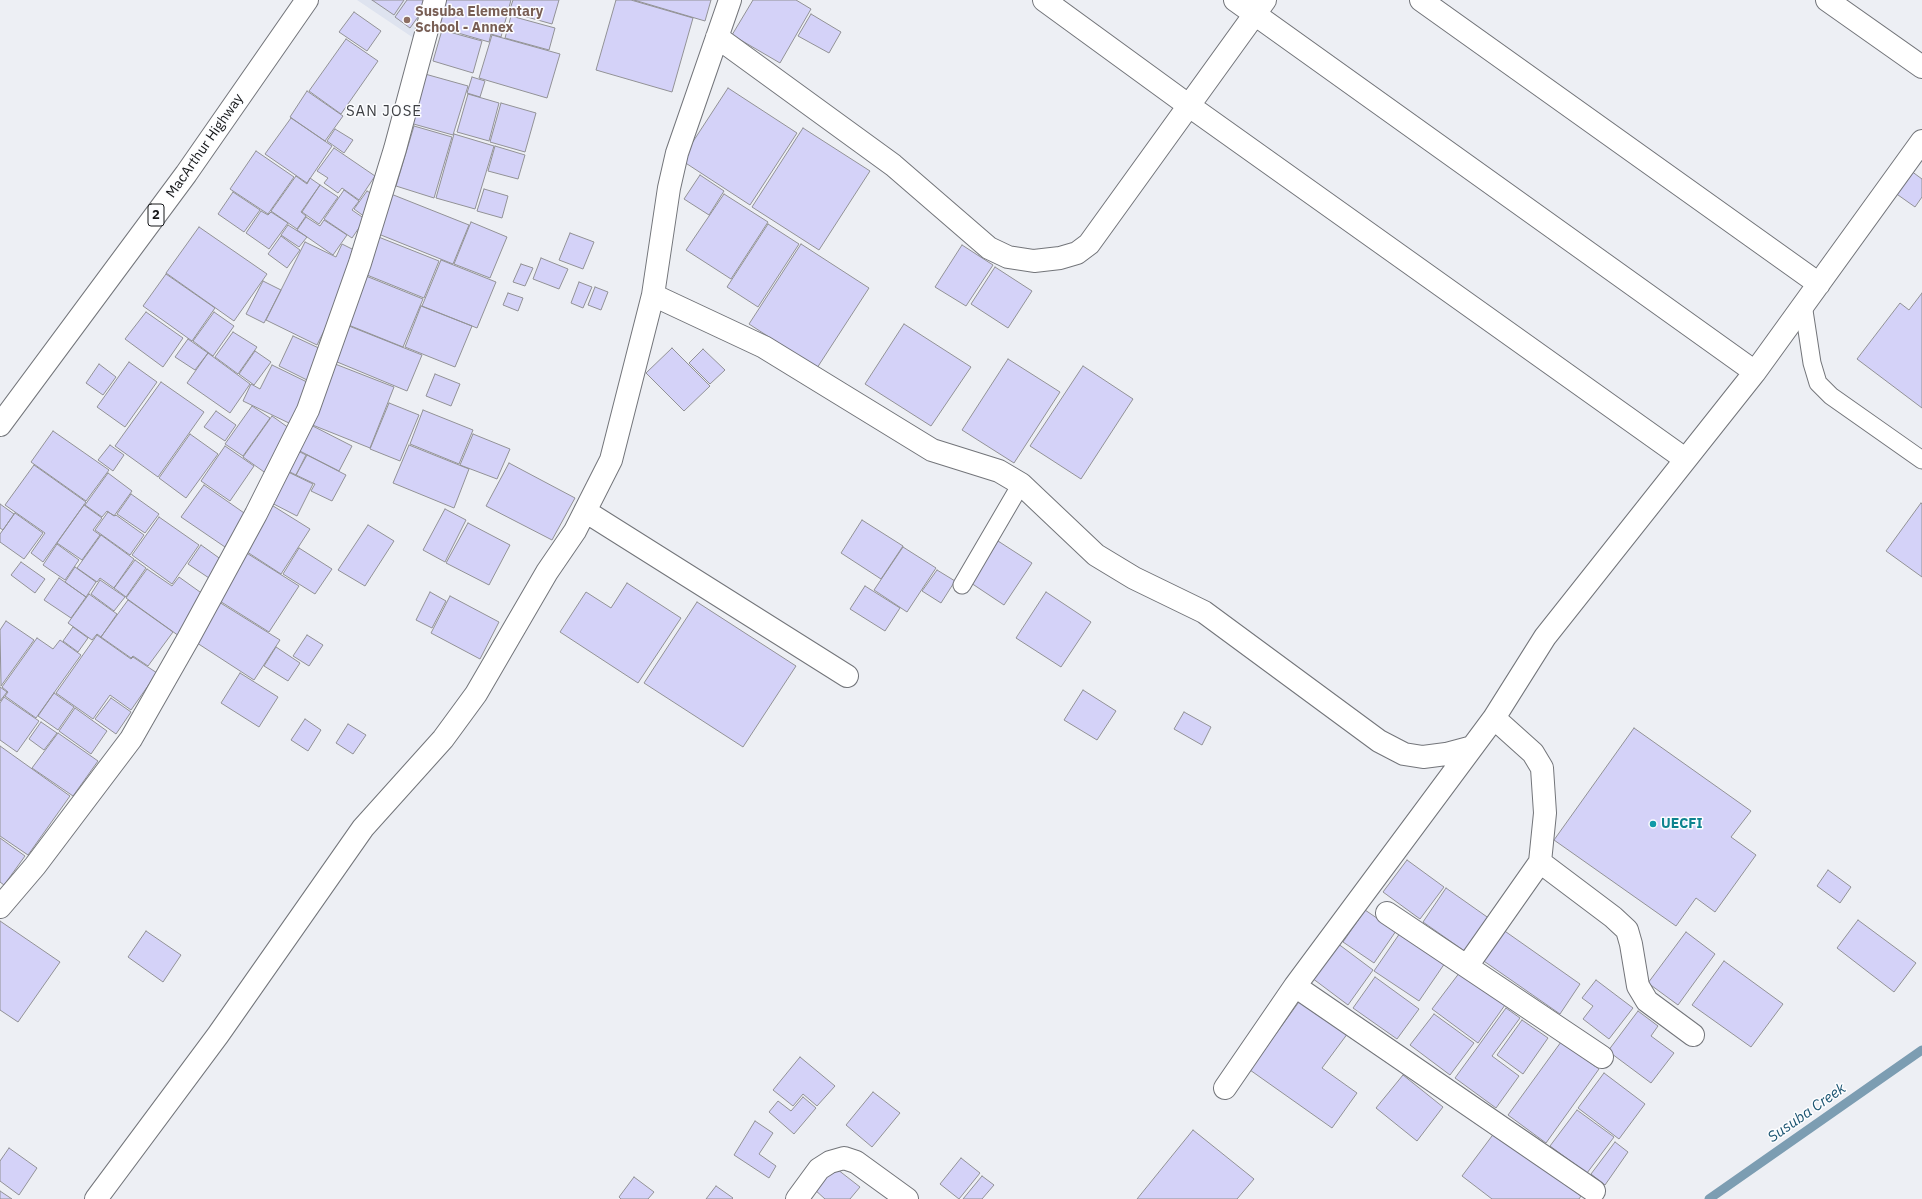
<!DOCTYPE html>
<html>
<head>
<meta charset="utf-8">
<style>
  body { margin:0 }
  canvas { display:block; background:#edeff4 }
</style>
</head>
<body>
<canvas width="1922" height="1199"></canvas>
<script>
const g = document.querySelector('canvas').getContext('2d');
g.lineJoin = 'round';
function paint(path, color) {
  g.fillStyle = color;
  g.fill(path, 'evenodd');
}
function toPath(rows) {
  const path = new Path2D();
  for (const r of rows) {
    path.moveTo(r[0], r[1]);
    for (let i = 2; i < r.length; i += 2) path.lineTo(r[i], r[i + 1]);
  }
  return path;
}
function trace(path, color, width, dash) {
  g.strokeStyle = color;
  g.lineWidth = width;
  g.lineCap = dash ? 'butt' : 'round';
  g.setLineDash(dash || []);
  g.stroke(path);
}
function write(font, color, halo, rows, align = 'center') {
  g.font = font + ' "IBM Plex Sans",sans-serif';
  g.lineWidth = 3;
  g.setLineDash([]);
  g.textBaseline = 'middle';
  g.strokeStyle = halo;
  g.fillStyle = color;
  for (const [text, x, y, turn = 0] of rows) {
    g.save();
    g.translate(x, y);
    g.rotate((+turn || 0) * Math.PI / 180);
    g.textAlign = isNaN(turn) ? turn : align;
    if (halo) g.strokeText(text, 0, 0);
    g.fillText(text, 0, 0);
    g.restore();
  }
}
paint(toPath([
  [357,0,433,0,418,41]
]), '#dee3ef');
trace(toPath([
  [1709,1199,1922,1050]
]), '#7c9db2', 9);
const building = toPath([
  [372,0,404,0,394,15,372,0],
  [407,0,430,0,410,28,395,17,407,0],
  [442,0,511,0,501,37,491,34,489,42,434,26,442,0],
  [513,0,559,0,552,24,509,12,513,0],
  [616,0,631,0,693,18,672,92,596,70,616,0],
  [634,0,711,0,705,21,634,0],
  [753,0,796,0,811,9,780,63,732,35,753,0],
  [354,12,381,31,367,51,339,32,354,12],
  [811,14,841,32,829,53,798,36,811,14],
  [511,16,555,28,549,50,505,38,511,16],
  [442,30,482,41,473,73,433,61,442,30],
  [492,35,560,54,547,98,479,78,492,35],
  [346,39,378,61,341,114,309,91,346,39],
  [425,74,468,86,453,135,410,123,425,74],
  [472,77,485,81,480,97,467,93,472,77],
  [728,88,797,133,750,205,681,160,728,88],
  [307,91,343,116,325,141,290,117,307,91],
  [468,94,499,103,489,141,457,132,468,94],
  [501,103,536,113,525,152,490,142,501,103],
  [291,118,332,146,307,183,265,154,291,118],
  [414,126,452,137,434,198,396,186,414,126],
  [803,128,870,171,819,250,752,207,803,128],
  [335,129,353,140,344,153,327,141,335,129],
  [454,134,494,146,475,209,436,198,454,134],
  [495,146,525,155,518,179,488,171,495,146],
  [334,148,375,176,359,200,342,188,338,193,324,183,328,178,317,171,334,148],
  [256,151,294,177,268,214,230,189,256,151],
  [1907,168,1922,179,1922,197,1915,207,1891,190,1907,168],
  [700,175,724,191,709,215,684,199,700,175],
  [296,176,307,184,310,178,320,185,301,212,306,216,297,229,271,211,296,176],
  [320,185,338,197,319,224,302,212,320,185],
  [484,189,508,196,502,218,477,211,484,189],
  [344,190,359,201,352,210,365,219,352,238,324,219,344,190],
  [367,191,379,198,365,217,354,209,367,191],
  [233,192,260,210,244,232,218,214,233,192],
  [391,194,469,225,453,264,376,233,391,194],
  [724,194,768,222,731,279,686,250,724,194],
  [261,211,268,215,271,212,288,223,269,249,246,233,261,211],
  [306,217,320,226,324,220,347,235,333,255,297,230,306,217],
  [471,222,507,237,490,278,454,264,471,222],
  [768,224,799,244,758,307,727,287,768,224],
  [288,225,307,237,299,247,281,235,288,225],
  [199,227,267,274,234,321,166,273,199,227],
  [570,233,594,242,583,269,559,260,570,233],
  [281,236,300,250,287,268,268,254,281,236],
  [376,236,439,261,424,298,362,273,376,236],
  [305,242,336,257,342,244,362,254,317,345,266,320,305,242],
  [801,244,869,288,817,368,749,324,801,244],
  [962,245,993,265,966,306,935,287,962,245],
  [541,258,568,269,559,289,533,279,541,258],
  [441,260,496,282,477,328,422,306,441,260],
  [521,264,533,268,525,286,513,282,521,264],
  [995,267,1032,291,1008,328,971,304,995,267],
  [166,274,215,308,192,341,143,306,166,274],
  [361,274,423,299,403,347,341,322,361,274],
  [263,281,281,290,264,323,246,314,263,281],
  [579,282,592,287,583,308,571,303,579,282],
  [595,287,608,292,601,310,588,305,595,287],
  [508,293,523,298,518,311,503,305,508,293],
  [1922,293,1922,408,1857,359,1900,303,1909,310,1922,293],
  [421,306,472,326,455,367,405,347,421,306],
  [146,312,183,338,163,367,125,339,146,312],
  [214,312,234,326,213,356,193,341,214,312],
  [344,324,422,355,407,391,330,359,344,324],
  [904,324,971,367,931,426,865,384,904,324],
  [233,332,257,347,238,374,215,357,233,332],
  [293,336,323,350,309,381,279,366,293,336],
  [188,339,208,353,195,370,175,357,188,339],
  [672,348,710,386,684,411,646,373,672,348],
  [703,349,725,370,710,384,689,363,703,349],
  [255,351,271,362,254,385,239,374,255,351],
  [208,353,250,384,230,413,187,383,208,353],
  [1008,359,1060,392,1014,463,962,430,1008,359],
  [129,362,157,382,125,427,97,407,129,362],
  [330,362,394,387,370,448,305,422,330,362],
  [99,364,116,377,103,395,86,383,99,364],
  [272,365,311,384,291,424,243,401,251,384,260,389,272,365],
  [1083,366,1133,399,1081,479,1030,446,1083,366],
  [435,374,460,384,451,406,426,396,435,374],
  [161,382,204,412,158,477,115,446,161,382],
  [389,403,419,415,400,461,370,449,389,403],
  [252,406,270,418,243,456,225,444,252,406],
  [423,410,473,430,459,464,410,444,423,410],
  [216,411,236,425,225,441,204,427,216,411],
  [272,416,296,433,267,474,243,457,272,416],
  [305,422,352,446,339,471,292,447,305,422],
  [53,431,109,470,86,501,31,462,53,431],
  [190,434,218,454,186,498,159,478,190,434],
  [473,434,510,449,497,479,460,465,473,434],
  [110,445,124,455,113,471,98,460,110,445],
  [409,445,469,469,454,508,393,483,409,445],
  [225,446,254,466,230,501,201,481,225,446],
  [292,448,306,455,296,475,282,468,292,448],
  [307,455,346,475,332,501,311,491,315,484,296,475,307,455],
  [509,463,575,498,552,540,486,506,509,463],
  [34,465,86,502,43,562,31,553,45,533,5,505,34,465],
  [282,469,313,484,297,516,266,500,282,469],
  [108,473,132,491,114,516,107,511,102,517,85,505,108,473],
  [204,485,247,515,225,547,181,517,204,485],
  [131,494,159,514,145,533,117,514,131,494],
  [1921,503,1922,504,1922,577,1886,551,1921,503],
  [0,504,14,514,3,530,0,528,0,504],
  [270,504,310,529,281,574,241,548,270,504],
  [84,505,102,518,93,530,100,535,82,560,57,543,84,505],
  [445,509,466,520,445,562,423,550,445,509],
  [108,512,115,516,116,515,144,535,130,555,95,530,108,512],
  [15,513,43,533,24,559,0,542,0,534,15,513],
  [159,517,199,545,172,584,132,555,159,517],
  [862,520,903,546,881,579,841,553,862,520],
  [468,523,510,545,489,585,446,563,468,523],
  [368,525,394,541,365,586,338,570,368,525],
  [101,535,134,559,114,588,100,578,97,582,77,568,101,535],
  [998,541,1032,563,1004,605,971,583,998,541],
  [57,544,79,560,65,580,43,565,57,544],
  [201,545,222,560,209,578,188,564,201,545],
  [903,547,936,568,907,612,874,590,903,547],
  [299,548,332,569,315,594,283,574,299,548],
  [245,552,299,586,269,632,215,598,245,552],
  [135,560,146,568,126,597,114,588,135,560],
  [21,562,45,579,35,593,11,575,21,562],
  [75,567,96,582,86,597,65,582,75,567],
  [147,569,172,586,179,577,207,597,179,636,126,598,147,569],
  [937,570,955,581,941,603,922,591,937,570],
  [59,578,86,597,71,618,44,600,59,578],
  [100,580,125,597,114,611,91,594,100,580],
  [627,583,681,618,638,683,560,632,586,592,611,608,627,583],
  [865,586,900,608,885,631,850,609,865,586],
  [430,592,446,601,432,628,416,620,430,592],
  [1046,592,1091,622,1061,667,1016,638,1046,592],
  [89,594,117,614,101,637,97,634,92,640,68,623,89,594],
  [450,596,499,622,480,659,431,633,450,596],
  [128,600,173,632,148,666,133,656,131,658,101,637,128,600],
  [219,602,280,640,254,680,194,641,219,602],
  [697,602,796,666,743,747,644,683,697,602],
  [6,621,34,640,1,686,0,630,6,621],
  [73,627,88,638,78,652,63,641,73,627],
  [97,635,131,659,133,657,157,673,131,710,110,695,93,719,56,693,97,635],
  [307,635,323,645,309,666,293,656,307,635],
  [37,638,53,649,60,640,81,655,36,718,5,696,8,692,2,687,37,638],
  [276,647,300,663,288,681,264,666,276,647],
  [240,673,278,697,259,727,221,703,240,673],
  [0,687,7,692,0,701,0,687],
  [1083,690,1116,711,1097,740,1064,720,1083,690],
  [54,693,74,707,58,730,38,716,54,693],
  [4,697,39,721,17,752,0,740,0,703,4,697],
  [111,698,131,712,116,734,95,719,111,698],
  [75,708,107,731,91,754,59,731,75,708],
  [1184,712,1211,727,1202,745,1174,729,1184,712],
  [305,719,321,730,308,751,291,740,305,719],
  [41,722,57,733,44,750,29,739,41,722],
  [348,724,366,735,353,754,336,743,348,724],
  [1634,728,1751,811,1731,837,1756,855,1715,912,1696,898,1676,926,1554,840,1634,728],
  [58,733,98,761,73,796,32,768,58,733],
  [0,746,70,796,28,855,0,836,0,746],
  [0,838,25,856,4,885,0,882,0,838],
  [1407,860,1444,887,1420,919,1383,892,1407,860],
  [1828,870,1851,887,1840,903,1817,886,1828,870],
  [1446,888,1490,919,1466,952,1423,922,1446,888],
  [1365,910,1396,931,1374,963,1343,942,1365,910],
  [1858,920,1916,963,1894,992,1837,948,1858,920],
  [0,921,60,962,18,1022,0,1010,0,921],
  [1499,927,1580,984,1560,1014,1478,957,1499,927],
  [146,931,181,955,163,982,128,957,146,931],
  [1686,932,1715,954,1678,1005,1648,983,1686,932],
  [1400,933,1445,963,1419,1001,1374,971,1400,933],
  [1333,940,1373,970,1348,1005,1308,975,1333,940],
  [1724,961,1783,1004,1751,1047,1692,1005,1724,961],
  [1460,972,1505,1005,1478,1043,1432,1009,1460,972],
  [1375,977,1419,1009,1397,1039,1353,1008,1375,977],
  [1596,980,1633,1008,1609,1039,1583,1019,1593,1006,1582,998,1596,980],
  [1301,999,1348,1033,1322,1068,1357,1093,1332,1128,1250,1070,1301,999],
  [1506,1008,1520,1018,1492,1056,1519,1076,1496,1108,1455,1078,1506,1008],
  [1638,1011,1658,1026,1651,1036,1674,1053,1651,1083,1608,1051,1638,1011],
  [1434,1014,1474,1043,1450,1075,1410,1045,1434,1014],
  [1522,1020,1548,1038,1523,1074,1497,1055,1522,1020],
  [1561,1042,1599,1069,1546,1143,1508,1115,1561,1042],
  [800,1057,835,1086,817,1106,803,1094,793,1106,773,1090,800,1057],
  [1604,1073,1645,1104,1619,1139,1578,1108,1604,1073],
  [1403,1075,1443,1107,1417,1141,1376,1108,1403,1075],
  [873,1092,900,1113,872,1147,846,1125,873,1092],
  [803,1097,816,1108,794,1134,769,1112,778,1101,791,1111,803,1097],
  [1577,1110,1614,1137,1587,1173,1550,1146,1577,1110],
  [755,1121,773,1133,759,1154,776,1166,769,1178,734,1155,755,1121],
  [1193,1130,1254,1179,1237,1199,1137,1199,1193,1130],
  [1495,1132,1581,1196,1579,1199,1492,1199,1462,1176,1495,1132],
  [1615,1142,1628,1152,1605,1185,1591,1174,1615,1142],
  [9,1148,37,1168,19,1195,0,1181,0,1161,9,1148],
  [961,1158,980,1173,959,1199,940,1184,961,1158],
  [833,1166,860,1187,850,1199,825,1199,814,1189,833,1166],
  [982,1176,994,1185,982,1199,963,1199,982,1176],
  [634,1177,654,1192,648,1199,621,1199,619,1197,634,1177],
  [716,1186,733,1198,732,1199,706,1199,716,1186],
  [0,1191,12,1199,0,1199,0,1191]
]);
paint(building, '#d4d2f8');
trace(building, '#929296', 1);
const lane = toPath([
  [1803,304,1812,363,1818,383,1831,396,1922,460],
  [962,585,1021,484]
]);
const street = toPath([
  [730,0,677,153,669,188,653,295,764,347,932,450,999,471,1021,484,1096,555,1134,578,1204,612,1379,741,1404,754,1423,757,1446,754,1472,747],
  [1044,0,1188,105,1685,459],
  [1235,0,1755,372],
  [1421,0,1819,284],
  [1827,0,1922,67],
  [717,37,893,165,989,248,1008,257,1034,261,1060,258,1077,253,1089,244,1265,0],
  [585,511,847,676],
  [1494,718,1533,753,1542,768,1545,813,1540,862,1613,917,1627,930,1631,944,1638,986,1647,1001,1693,1035],
  [0,907,35,866,131,739,188,639,256,514,308,410,360,263,395,149,435,0],
  [1387,913,1602,1057],
  [1467,966,1540,862],
  [1295,986,1594,1191],
  [1225,1088,1295,986,1494,718,1545,637,1755,372,1922,141],
  [96,1199,218,1035,363,828,443,739,476,694,547,572,575,531,611,460,653,295],
  [797,1199,819,1169,830,1162,844,1158,856,1162,907,1199]
]);
const highway = toPath([
  [0,425,186,174,307,0]
]);
trace(lane, '#73757a', 19);
trace(street, '#73757a', 24);
trace(highway, '#73757a', 24);
trace(lane, '#fff', 17);
trace(street, '#fff', 22);
trace(highway, '#fff', 22);
for (const [x, y, r, color] of [
  [407,20,4,"#8d6e63"],
  [1653,824,4,"#0f9aa8"]
]) {
  const dot = new Path2D();
  dot.arc(x, y, r, 0, 2 * Math.PI);
  g.fillStyle = color;
  g.fill(dot);
  trace(dot, '#fcfdff', 1.5);
}
for (const [x, y, w] of [
  [156,215,16]
]) {
  const box = new Path2D();
  box.roundRect(x - w / 2, y - 11, w, 22, 3);
  g.fillStyle = '#fcfdff';
  g.fill(box);
  trace(box, '#151618', 1);
}
write('bold 13px', '#151618', null, [
  ["2",156,215]
]);
write('bold 14px', '#785e54', '#fcfdff', [
  ["Susuba Elementary",415,12],
  ["School - Annex",415,28]
], 'left');
write('14px', '#151618', '#fcfdff', [
  ["MacArthur Highway",205,146,-55]
]);
write('bold 14px', '#0d838f', '#fcfdff', [
  ["UECFI",1661,824]
], 'left');
g.letterSpacing = '1px';
write('15px', '#3d3f43', '#fcfdff', [
  ["SAN JOSE",384,112]
]);
g.letterSpacing = '0px';
write('italic 15px', '#1a5370', '#fcfdff', [
  ["Susuba Creek",1807,1113,-35]
]);
</script>
</body>
</html>
